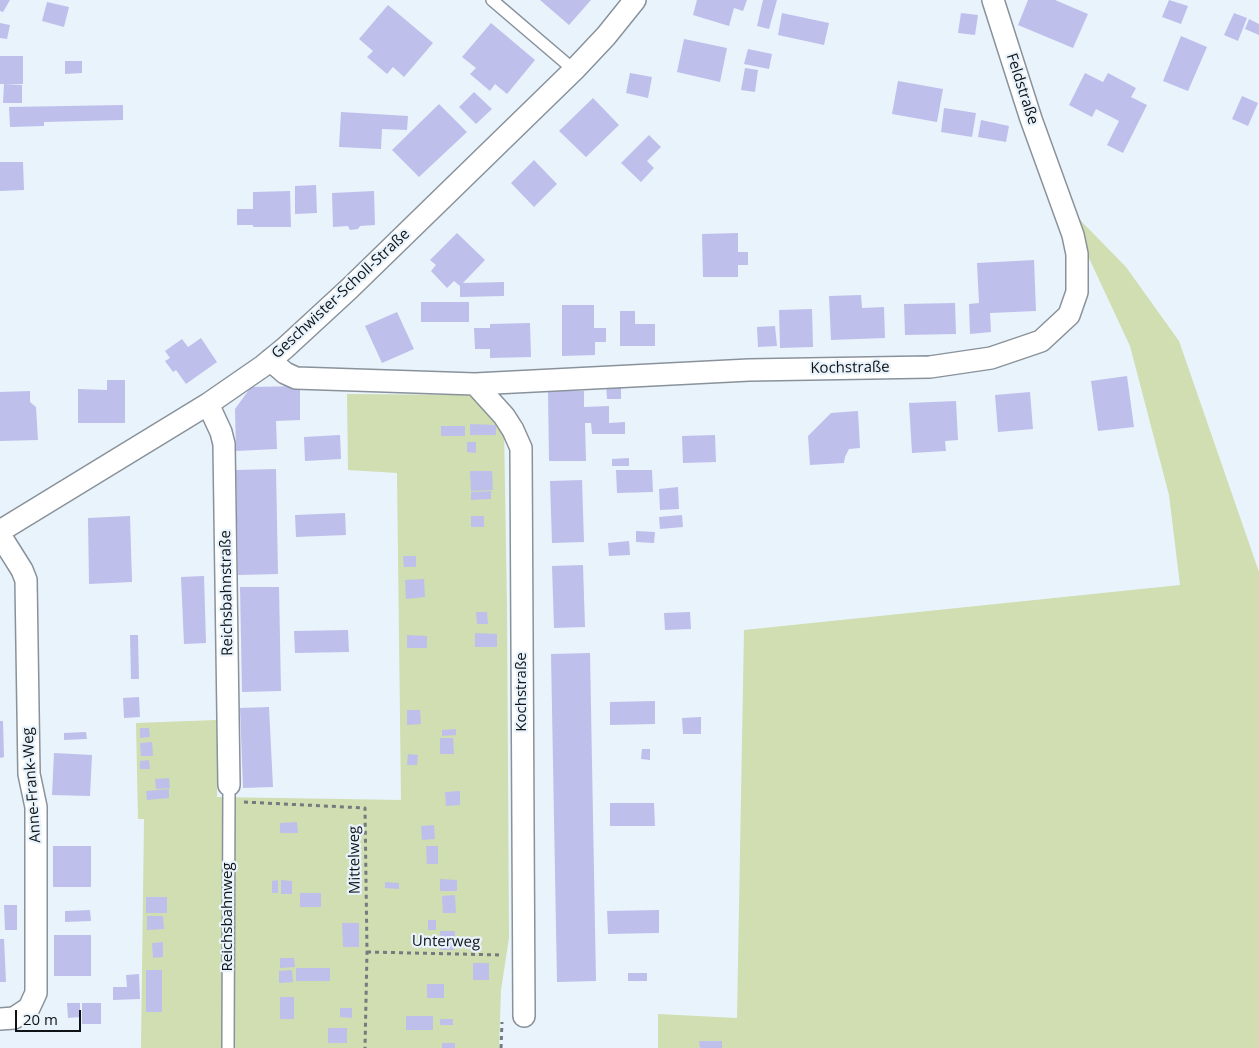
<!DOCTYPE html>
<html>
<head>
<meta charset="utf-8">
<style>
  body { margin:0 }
  #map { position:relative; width:1259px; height:1048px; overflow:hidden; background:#e9f3fc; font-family:"Open Sans",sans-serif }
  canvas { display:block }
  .scale { position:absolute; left:15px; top:1010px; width:66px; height:22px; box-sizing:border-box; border:2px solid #0f1316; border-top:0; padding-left:6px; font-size:15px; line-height:18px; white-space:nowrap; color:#0f1316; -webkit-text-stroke:4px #e9f3fc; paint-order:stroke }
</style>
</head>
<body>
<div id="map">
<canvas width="1259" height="1048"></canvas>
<div class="scale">20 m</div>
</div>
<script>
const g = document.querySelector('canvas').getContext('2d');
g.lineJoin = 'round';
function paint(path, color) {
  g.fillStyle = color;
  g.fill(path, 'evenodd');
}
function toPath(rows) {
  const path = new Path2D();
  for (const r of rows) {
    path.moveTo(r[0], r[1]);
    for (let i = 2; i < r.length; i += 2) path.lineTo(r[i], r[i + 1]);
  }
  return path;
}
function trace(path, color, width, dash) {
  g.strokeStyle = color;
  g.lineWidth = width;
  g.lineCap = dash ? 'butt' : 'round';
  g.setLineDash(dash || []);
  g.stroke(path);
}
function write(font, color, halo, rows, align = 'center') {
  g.font = font + ' "Open Sans",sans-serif';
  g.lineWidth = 4.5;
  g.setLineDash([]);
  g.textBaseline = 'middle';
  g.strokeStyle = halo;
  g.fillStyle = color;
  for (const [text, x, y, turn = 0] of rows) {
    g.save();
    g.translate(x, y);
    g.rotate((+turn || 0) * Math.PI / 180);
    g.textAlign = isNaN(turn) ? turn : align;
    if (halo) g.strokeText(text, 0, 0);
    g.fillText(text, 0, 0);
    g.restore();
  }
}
paint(toPath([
  [1052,179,1082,222,1126,267,1179,341,1259,572,1259,1048,658,1048,658,1014,737,1018,744,630,1180,585,1169,495,1130,346],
  [347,394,472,395,504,428,507,606,509,938,501,990,499,1048,141,1048,144,819,138,819,136,723,217,720,217,797,401,800,397,473,348,470]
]), '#d0deb1');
paint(toPath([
  [0,0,10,0,3,12,0,11],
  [540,0,591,0,569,25],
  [697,0,747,0,743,11,734,8,729,26,693,15],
  [763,0,777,0,769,29,757,26],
  [1028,0,1055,0,1088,14,1073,48,1018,25],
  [1169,0,1188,6,1181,24,1162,17],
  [47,2,69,7,64,27,42,21],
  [388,5,433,43,404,77,393,67,387,74,367,57,373,51,359,39],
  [782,13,829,23,824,45,778,35],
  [961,13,978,15,975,35,958,33],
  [1234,13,1247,18,1238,41,1224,35],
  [1249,19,1259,24,1259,35,1245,29],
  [0,23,10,25,7,39,0,38],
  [491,23,535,60,507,94,495,84,490,91,470,74,476,68,462,57],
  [1181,36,1207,47,1188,91,1163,81],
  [684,39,727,48,720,82,677,72],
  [748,49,772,54,769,69,744,64],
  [0,56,23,56,23,84,0,84],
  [65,61,82,61,82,73,65,74],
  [745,68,758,70,755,92,741,90],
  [630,73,652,77,648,98,626,93],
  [1085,73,1103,82,1108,73,1136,88,1131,97,1147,105,1123,153,1107,145,1119,121,1096,109,1092,117,1069,105],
  [898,81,943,89,937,122,892,114],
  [4,84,22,85,22,103,3,103],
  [474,92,492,109,476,124,459,107],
  [1242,96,1258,103,1248,126,1232,119],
  [593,98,619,125,586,157,559,131],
  [439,104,467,132,419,177,392,150],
  [123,105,123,120,44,122,44,126,10,127,9,107],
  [944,108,976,113,972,137,941,132],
  [341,112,408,116,407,130,382,129,381,149,339,147],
  [981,120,1009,126,1006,142,978,137],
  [649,135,661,147,647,161,654,168,641,182,621,163],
  [534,160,557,184,534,207,511,183],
  [0,162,23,162,24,190,0,191],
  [316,185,317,213,295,214,295,186],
  [290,191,291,227,253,227,253,225,237,225,237,209,253,209,253,192],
  [374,191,375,225,360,226,358,229,350,230,348,226,333,227,332,193],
  [457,233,485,260,463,283,504,282,504,296,460,297,460,286,454,281,447,288,431,271,436,265,430,260],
  [738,233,738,252,748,252,748,265,738,265,738,277,703,277,702,234],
  [1034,260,1036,311,990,313,991,332,970,334,969,304,979,303,977,263],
  [861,295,862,308,884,307,885,338,831,340,829,296],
  [421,302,469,302,469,322,421,322],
  [955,303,956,334,905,335,904,304],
  [562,305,594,305,594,328,606,328,606,342,595,342,595,355,562,356],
  [812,309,813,347,780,348,779,310],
  [620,311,635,311,635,324,655,324,655,346,620,346],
  [397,312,414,349,382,363,365,326],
  [530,323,531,357,490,358,490,349,475,349,474,328,490,328,490,324],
  [775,326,777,346,758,347,757,327],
  [201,338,217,362,186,384,176,370,173,372,165,361,170,358,165,351,182,339,188,347],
  [1127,376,1134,427,1098,431,1091,381],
  [107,380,125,380,125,423,78,423,78,389,107,390],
  [621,383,621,399,607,399,606,384],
  [300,386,300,420,276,421,277,449,236,451,235,409,251,387],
  [30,391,30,402,36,407,38,440,0,441,0,392],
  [548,391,584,391,584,407,609,406,609,423,625,422,625,434,592,434,591,423,585,423,586,461,549,461],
  [1030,392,1033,429,998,432,995,395],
  [956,401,958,440,945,441,946,451,912,453,909,403],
  [858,411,860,448,849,449,845,457,844,463,810,465,808,436,831,413],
  [470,424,496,425,496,435,470,435],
  [441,426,465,426,465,436,441,436],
  [340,435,341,459,305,461,304,437],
  [715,435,716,462,683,463,682,436],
  [467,442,476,442,476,453,467,452],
  [629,458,629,466,612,466,612,459],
  [276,469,278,574,238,575,236,470],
  [616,470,652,470,653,492,617,493],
  [470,471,492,471,493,490,471,491],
  [582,480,584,542,552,543,550,481],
  [678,487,679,509,660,510,659,489],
  [491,491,491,499,471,500,471,492],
  [345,513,346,535,296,537,295,515],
  [682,515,683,527,660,529,659,517],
  [130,516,132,582,89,584,88,518],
  [471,516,484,516,484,527,471,527],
  [636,531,655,532,654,543,636,542],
  [629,541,630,555,609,556,608,543],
  [403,556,416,556,416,567,404,567],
  [583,565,585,627,554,628,552,566],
  [204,576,206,643,184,644,181,577],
  [424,579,425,597,406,599,405,580],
  [240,587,279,587,281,691,242,692],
  [476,612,487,612,488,624,477,624],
  [690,612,691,629,665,630,664,613],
  [348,630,349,652,295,653,294,631],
  [475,633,497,634,497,647,475,647],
  [130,635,138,635,139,679,131,679],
  [407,635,427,636,427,648,407,648],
  [590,653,596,981,557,982,551,654],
  [139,697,140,717,124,718,123,698],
  [655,701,655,724,610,725,610,702],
  [269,707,273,787,243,788,240,708],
  [407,710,420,710,421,724,407,725],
  [701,717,701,734,683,734,682,718],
  [0,721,3,721,4,757,0,758],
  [140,728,149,728,150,737,140,738],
  [456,729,456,735,442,736,442,730],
  [86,732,87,739,64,740,64,733],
  [440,738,453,738,454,754,440,754],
  [152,742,153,756,141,756,140,743],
  [642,749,650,749,650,760,641,759],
  [54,753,92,755,90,796,52,795],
  [408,754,418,755,417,765,407,765],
  [149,760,150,769,140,769,140,761],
  [169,778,170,788,156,789,155,779],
  [169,789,169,798,147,800,146,791],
  [460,791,460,805,446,806,445,792],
  [610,803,654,803,655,826,610,826],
  [297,822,298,833,280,833,280,823],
  [434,825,435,839,422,840,421,826],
  [53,846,91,846,91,887,53,887],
  [426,846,438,846,438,864,427,864],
  [440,879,457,880,457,891,440,891],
  [278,880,278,893,272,893,272,881],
  [281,880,292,881,292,894,281,894],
  [385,882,399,883,399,889,385,888],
  [300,893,321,893,321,907,300,907],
  [455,895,456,913,443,913,442,896],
  [146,897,167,897,167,913,146,913],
  [4,905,17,905,17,930,5,930],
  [90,910,91,921,65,922,65,911],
  [659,910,659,933,608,934,607,911],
  [147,916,163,916,164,929,147,930],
  [428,920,436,920,436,930,428,930],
  [342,923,359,923,359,947,343,947],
  [440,931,455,931,454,950,440,950],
  [54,935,91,935,91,976,54,976],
  [0,939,4,939,6,982,0,982],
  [163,942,163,957,153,958,152,943],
  [280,958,294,958,295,967,280,968],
  [473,963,489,963,489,980,473,980],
  [296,968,330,968,330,981,296,981],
  [146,970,162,970,162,1012,146,1012],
  [292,970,293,982,279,983,279,971],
  [628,973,647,973,647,981,628,981],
  [139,974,140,999,113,1000,113,987,127,987,126,975],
  [427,984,444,984,444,998,427,998],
  [280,997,294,997,294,1019,280,1019],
  [67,1003,80,1003,80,1017,68,1018],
  [82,1003,101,1003,101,1024,82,1024],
  [340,1008,352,1008,352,1018,340,1017],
  [406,1016,433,1016,433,1030,406,1030],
  [440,1019,453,1019,453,1025,440,1025],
  [328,1028,347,1028,347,1043,328,1043],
  [699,1041,722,1041,722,1048,700,1048],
  [442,1043,455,1043,455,1048,442,1048]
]), '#bfbfec');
const lane = toPath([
  [492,0,574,70],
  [228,1048,229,785]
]);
const street = toPath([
  [270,360,285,373,296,378,475,384,749,370,930,367,991,358,1041,341,1069,315,1077,292,1077,254,1073,235,1031,119,993,0],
  [475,384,504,416,513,430,521,448,524,1016],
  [208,404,221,432,224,444,229,785],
  [0,531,208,404,263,366,285,348,349,289,574,70,606,36,635,0],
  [0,535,22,570,26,580,29,774,36,807,36,993,29,1008,14,1018,0,1019]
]);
trace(lane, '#89929a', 14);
trace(street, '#89929a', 24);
trace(toPath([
  [244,802,365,808,367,952,365,1048],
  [367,952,503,955],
  [501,1048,502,1022]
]), '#737a80', 3, [4, 4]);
trace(lane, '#fff', 11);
trace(street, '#fff', 21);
write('15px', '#0f1316', '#e9f3fc', [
  ["Feldstraße",1022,89,72],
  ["Geschwister-Scholl-Straße",341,294,-43],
  ["Kochstraße",850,368,-1],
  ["Reichsbahnstraße",227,593,-91],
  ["Kochstraße",522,692,-90],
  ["Anne-Frank-Weg",32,785,-94],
  ["Mittelweg",355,860,-91],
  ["Reichsbahnweg",228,917,-90],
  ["Unterweg",446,942,1]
]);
</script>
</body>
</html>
